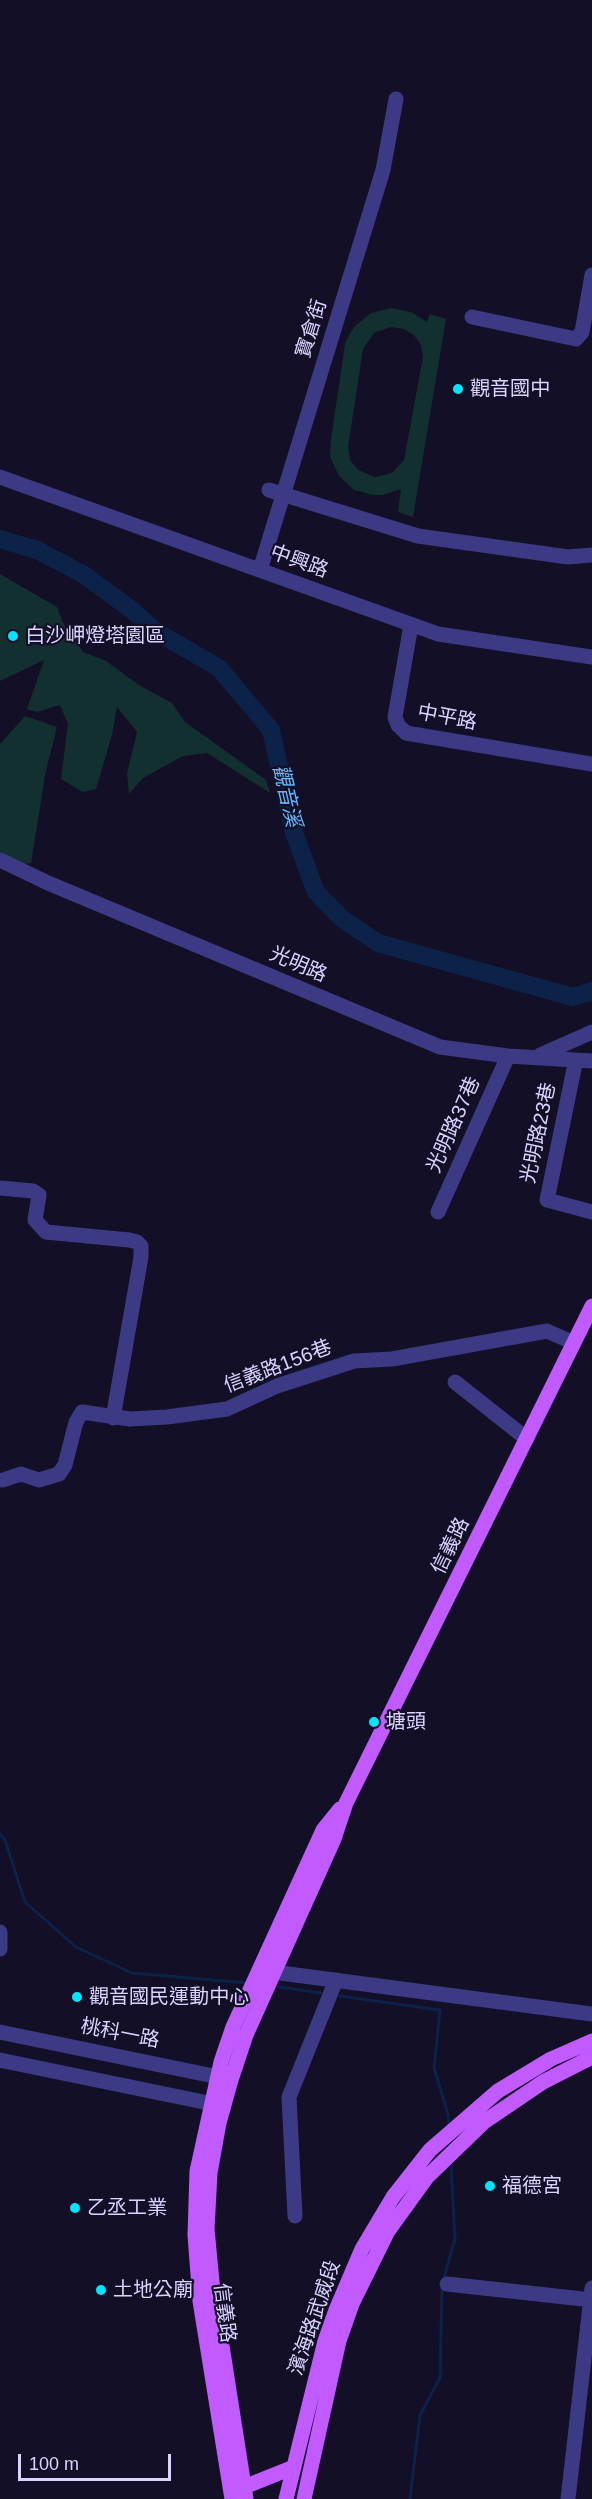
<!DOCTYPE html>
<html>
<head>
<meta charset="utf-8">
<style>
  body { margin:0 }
  #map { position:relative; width:592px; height:2499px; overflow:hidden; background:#130f26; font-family:Helvetica,sans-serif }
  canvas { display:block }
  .scale { position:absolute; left:18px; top:2454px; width:153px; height:27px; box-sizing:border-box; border:3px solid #d9d4ff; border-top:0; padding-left:8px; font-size:18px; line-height:21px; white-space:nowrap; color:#d9d4ff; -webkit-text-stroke:4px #130f26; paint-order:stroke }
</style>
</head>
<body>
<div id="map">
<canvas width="592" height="2499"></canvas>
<div class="scale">100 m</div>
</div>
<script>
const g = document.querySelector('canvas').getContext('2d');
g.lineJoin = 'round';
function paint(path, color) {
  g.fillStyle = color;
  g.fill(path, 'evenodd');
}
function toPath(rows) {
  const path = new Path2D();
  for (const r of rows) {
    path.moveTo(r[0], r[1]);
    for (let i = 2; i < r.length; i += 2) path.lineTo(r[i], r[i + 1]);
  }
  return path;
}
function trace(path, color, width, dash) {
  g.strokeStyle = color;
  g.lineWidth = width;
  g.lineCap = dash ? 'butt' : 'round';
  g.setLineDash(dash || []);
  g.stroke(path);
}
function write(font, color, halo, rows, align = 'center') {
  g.font = font + ' Helvetica,"Noto Sans TC",sans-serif';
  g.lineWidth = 4.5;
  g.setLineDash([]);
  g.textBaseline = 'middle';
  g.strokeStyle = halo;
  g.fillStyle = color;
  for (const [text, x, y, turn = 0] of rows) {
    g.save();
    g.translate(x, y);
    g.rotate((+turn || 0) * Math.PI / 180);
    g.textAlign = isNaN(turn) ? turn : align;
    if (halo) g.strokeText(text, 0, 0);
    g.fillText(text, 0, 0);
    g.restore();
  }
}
paint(toPath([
  [391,308,411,312,427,322,430,314,446,319,413,517,398,512,401,489,383,495,373,495,354,490,339,476,330,457,331,439,345,344,349,335,355,326,371,313],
  [391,327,404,329,414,335,421,345,423,357,404,460,392,473,375,477,358,470,350,460,348,447,363,349,374,333],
  [0,574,57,607,63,623,83,652,106,661,139,685,172,703,185,722,266,780,270,793,207,753,183,756,143,778,129,794,127,774,137,732,117,707,112,735,96,789,83,792,61,779,68,724,60,705,37,712,27,709,44,660,0,681],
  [25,716,57,727,46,770,31,863,21,864,0,852,0,744]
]), '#12302f');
trace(toPath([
  [0,1834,5,1840,25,1902,76,1947,132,1973,248,1983],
  [273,1986,321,1993],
  [340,1996,440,2010,434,2068,448,2114,449,2126],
  [443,2281,455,2239,451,2165],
  [410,2499,420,2415,440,2378,442,2287]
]), '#0c2248', 3);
trace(toPath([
  [0,539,37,550,83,574,132,610,155,631,219,668,271,730,294,833,316,892,341,918,378,943,432,958,573,997,592,991]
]), '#0c2248', 18);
trace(toPath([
  [472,317,576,339,582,332,592,275],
  [0,477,438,634,592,657],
  [269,490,418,536,568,557,592,555],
  [260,570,383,170,396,99],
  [411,625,395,717,398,725,406,733,592,764],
  [0,860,48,883,440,1047,508,1056,592,1061],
  [540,1055,592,1032],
  [575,1064,547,1200,592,1212],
  [0,1188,33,1191,39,1195,35,1220,46,1232,129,1240,137,1242,141,1246,141,1257,113,1418],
  [438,1212,508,1056],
  [455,1382,527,1439],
  [3,1480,21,1474,39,1480,59,1474,65,1465,76,1422,82,1412,130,1419,167,1417,227,1409,277,1386,354,1361,392,1359,547,1331,574,1343],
  [0,1932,0,1949],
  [273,1972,592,2014],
  [0,2032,228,2079],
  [0,2060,223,2106],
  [295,2216,289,2097,336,1980],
  [447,2284,592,2300],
  [568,2499,592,2288]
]), '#3d3a85', 15);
trace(toPath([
  [244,2487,294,2467],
  [232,2499,200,2301,195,2235,197,2171,221,2062,233,2027,323,1830,340,1809],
  [246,2499,212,2282,207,2229,210,2173,219,2123,231,2080,246,2035,334,1839,346,1803,592,1306],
  [286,2499,325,2341,336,2310,362,2249,393,2197,430,2150,498,2091,551,2059,592,2041],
  [304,2499,339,2341,352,2304,388,2231,427,2177,484,2122,543,2082,592,2057]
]), '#c25bff', 15);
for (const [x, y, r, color] of [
  [458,389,6,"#00e5ff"],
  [13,636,6,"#00e5ff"],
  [374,1722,6,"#00e5ff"],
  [77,1997,6,"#00e5ff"],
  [490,2186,6,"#00e5ff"],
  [75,2208,6,"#00e5ff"],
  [101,2290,6,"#00e5ff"]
]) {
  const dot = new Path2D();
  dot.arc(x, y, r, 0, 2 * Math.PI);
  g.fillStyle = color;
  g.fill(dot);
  trace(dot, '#130f26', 2);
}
write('20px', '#d9d4ff', '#130f26', [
  ["寶倉街",312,329,-73],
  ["中興路",299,562,20],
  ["中平路",447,718,11],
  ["光明路",298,965,23],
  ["光明路37巷",454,1125,-66],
  ["光明路23巷",539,1133,-78],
  ["信義路156巷",278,1367,-21],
  ["信義路",451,1546,-64],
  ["桃科一路",120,2034,11],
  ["信義路",224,2313,83],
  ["濱海路武威段",315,2318,-71]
]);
write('20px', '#d9d4ff', '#130f26', [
  ["觀音國中",470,389],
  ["白沙岬燈塔園區",25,636],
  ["塘頭",386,1722],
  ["觀音國民運動中心",89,1997],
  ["福德宮",502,2186],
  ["乙丞工業",87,2208],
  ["土地公廟",113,2290]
], 'left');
write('italic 21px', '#62b6ff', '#130f26', [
  ["觀音溪",286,796,77]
]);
</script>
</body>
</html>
